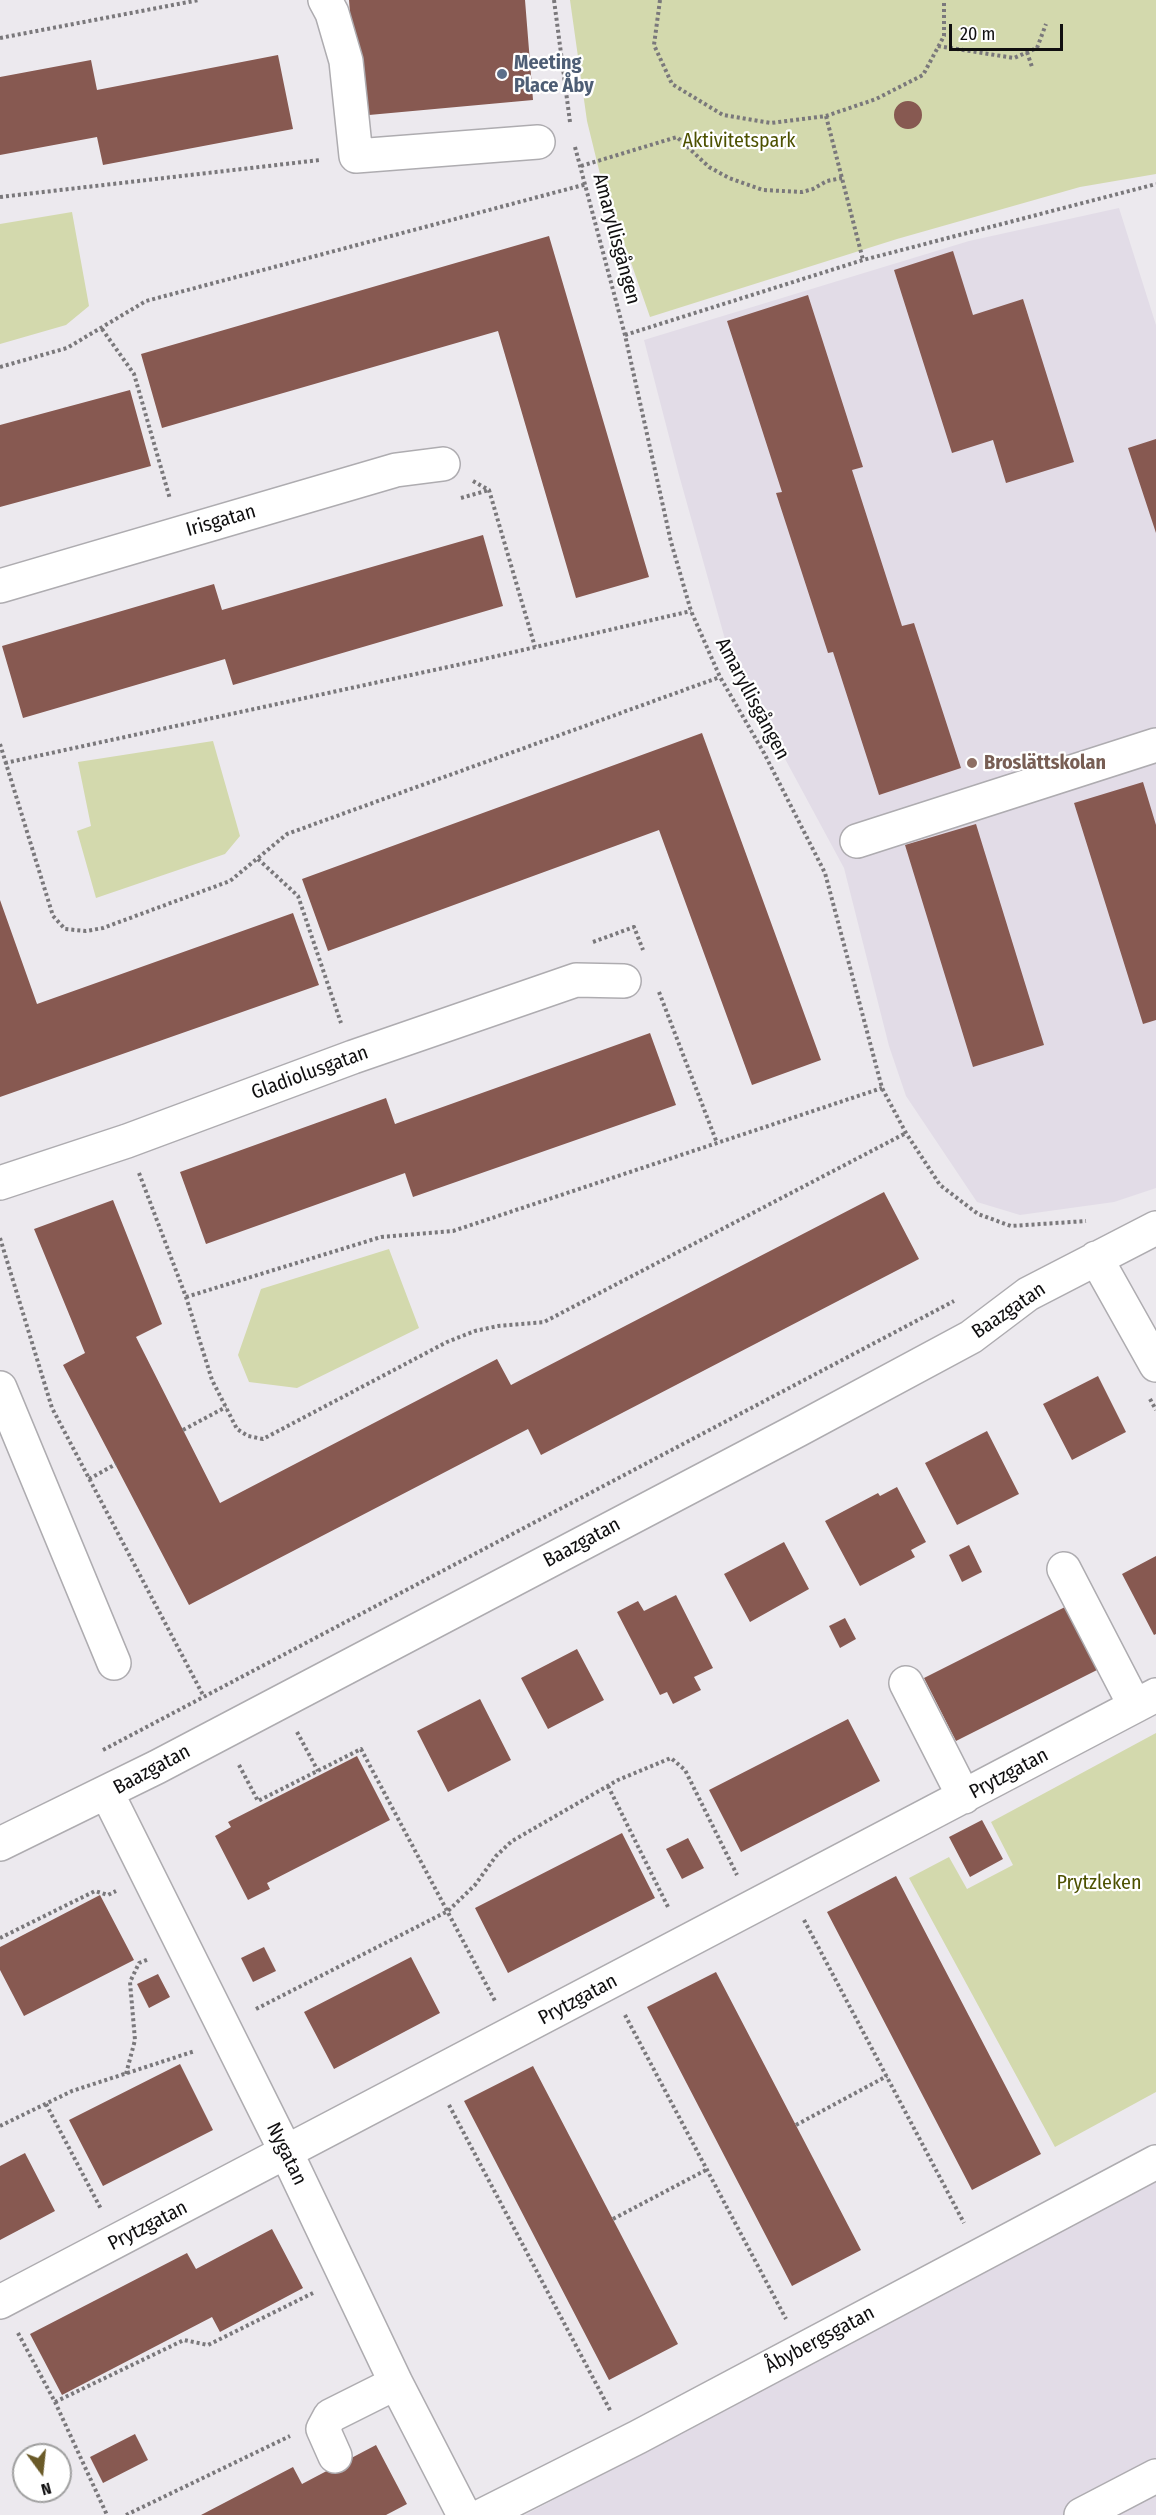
<!DOCTYPE html>
<html>
<head>
<meta charset="utf-8">
<style>
  body { margin:0 }
  #map { position:relative; width:1156px; height:2515px; overflow:hidden; background:#ece9ee; font-family:"Fira Sans Condensed",sans-serif }
  canvas { display:block }
  .north { position:absolute; left:12px; top:2443px; width:60px; height:60px; box-sizing:border-box; background:#fff; border:2px solid #9f9f9f; border-radius:50%; rotate:165deg; font-size:16px; font-weight:700; line-height:24px; text-align:center; color:#100f10 }
  .north::after { content:''; display:block; margin:auto; width:21px; height:27px; background:#6a5a28; clip-path:polygon(50% 0,100% 100%,50% 72%,0 100%) }
  .scale { position:absolute; left:949px; top:24px; width:114px; height:27px; box-sizing:border-box; border:3px solid #100f10; border-top:0; padding-left:8px; font-size:18px; line-height:21px; white-space:nowrap; color:#100f10; -webkit-text-stroke:4px #fff; paint-order:stroke }
</style>
</head>
<body>
<div id="map">
<canvas width="1156" height="2515"></canvas>
<div class="north">N</div>
<div class="scale">20 m</div>
</div>
<script>
const g = document.querySelector('canvas').getContext('2d');
g.lineJoin = 'round';
function paint(path, color) {
  g.fillStyle = color;
  g.fill(path, 'evenodd');
}
function toPath(rows) {
  const path = new Path2D();
  for (const r of rows) {
    if (r.length === 3) {
      path.moveTo(r[0] + r[2], r[1]);
      path.arc(r[0], r[1], r[2], 0, 2 * Math.PI);
      continue;
    }
    path.moveTo(r[0], r[1]);
    for (let i = 2; i < r.length; i += 2) path.lineTo(r[i], r[i + 1]);
  }
  return path;
}
function trace(path, color, width, dash) {
  g.strokeStyle = color;
  g.lineWidth = width;
  g.lineCap = dash ? 'butt' : 'round';
  g.setLineDash(dash || []);
  g.stroke(path);
}
function write(font, color, halo, rows, align = 'center') {
  g.font = font + ' "Fira Sans Condensed",sans-serif';
  g.lineWidth = 4.5;
  g.setLineDash([]);
  g.textBaseline = 'middle';
  g.strokeStyle = halo;
  g.fillStyle = color;
  for (const [text, x, y, turn = 0] of rows) {
    g.save();
    g.translate(x, y);
    g.rotate((+turn || 0) * Math.PI / 180);
    g.textAlign = isNaN(turn) ? turn : align;
    if (halo) g.strokeText(text, 0, 0);
    g.fillText(text, 0, 0);
    g.restore();
  }
}
paint(toPath([
  [1119,208,1156,325,1156,1188,1114,1202,1020,1215,977,1202,906,1096,889,1046,844,868,730,657,679,475,644,340,969,241],
  [1156,2181,1156,2515,525,2515]
]), '#e2dce7');
paint(toPath([
  [570,0,1156,0,1156,174,1080,187,897,239,650,317,600,174,587,121],
  [72,212,89,306,66,325,0,344,0,224],
  [213,741,240,836,225,854,96,898,77,831,91,826,78,762],
  [389,1249,419,1328,297,1388,249,1382,238,1355,261,1289],
  [1156,1733,1156,2092,1055,2147,909,1878,949,1857,967,1889,1013,1865,991,1822]
]), '#d3d9ad');
paint(toPath([
  [349,0,525,0,533,100,358,116],
  [278,55,293,129,103,165,97,137,0,155,0,77,91,60,97,90],
  [908,115,14],
  [549,236,649,577,576,598,498,331,162,428,141,354],
  [953,251,973,315,1023,299,1074,462,1006,483,993,440,952,453,894,270],
  [808,295,863,467,852,470,902,626,914,623,961,768,879,795,833,652,828,653,776,493,782,492,727,321],
  [130,390,151,466,0,507,0,425],
  [1156,439,1156,533,1128,448],
  [483,535,503,606,233,685,225,659,23,718,2,646,214,584,222,610],
  [702,733,821,1060,752,1085,659,830,328,951,302,879],
  [1143,782,1156,825,1156,1020,1143,1024,1074,803],
  [976,824,1044,1045,973,1067,905,845],
  [0,900,37,1004,293,913,319,985,0,1097],
  [650,1033,676,1105,413,1197,405,1173,206,1244,180,1172,386,1098,395,1124],
  [884,1192,919,1259,541,1455,528,1429,189,1605,63,1365,85,1353,34,1229,113,1200,162,1324,136,1337,220,1503,497,1359,511,1385],
  [1098,1376,1126,1432,1072,1460,1043,1404],
  [987,1431,1019,1494,957,1525,925,1463],
  [897,1487,926,1542,911,1550,915,1557,860,1586,825,1521,878,1493,880,1496],
  [784,1542,809,1589,750,1622,724,1574],
  [969,1545,982,1572,962,1582,949,1555],
  [1156,1556,1156,1634,1154,1635,1122,1574],
  [676,1595,713,1668,694,1677,701,1690,673,1704,667,1692,660,1695,617,1612,638,1601,644,1611],
  [1065,1607,1097,1670,956,1741,924,1678],
  [845,1618,856,1639,840,1648,829,1626],
  [577,1649,604,1700,548,1729,521,1678],
  [480,1699,511,1760,448,1792,417,1731],
  [848,1719,880,1781,741,1852,709,1790],
  [357,1756,390,1820,267,1883,270,1889,248,1900,215,1836,231,1827,228,1822],
  [982,1820,1003,1859,970,1877,949,1837],
  [622,1833,655,1898,508,1973,475,1908],
  [688,1838,704,1868,682,1879,666,1849],
  [896,1876,1041,2154,972,2190,827,1912],
  [100,1895,134,1960,24,2016,0,1970,0,1947],
  [264,1947,276,1971,253,1982,241,1958],
  [411,1957,440,2013,334,2069,304,2012],
  [716,1972,861,2250,792,2286,647,2007],
  [158,1974,170,1997,149,2008,137,1984],
  [180,2064,213,2130,103,2186,69,2120],
  [533,2066,678,2344,609,2380,464,2101],
  [25,2153,55,2211,0,2240,0,2166],
  [272,2229,303,2288,220,2332,212,2317,62,2395,30,2334,187,2253,196,2269],
  [135,2434,148,2460,103,2483,90,2457],
  [376,2445,407,2504,386,2515,201,2515,293,2467,302,2484]
]), '#875951');
const minor = toPath([
  [325,0,332,13,346,61,356,156,538,142],
  [0,586,396,470,443,464],
  [857,841,1156,745],
  [0,1183,127,1141,353,1057,576,980,624,981],
  [1096,1258,1156,1365],
  [0,1388,114,1663],
  [1064,1569,1135,1706],
  [906,1683,964,1797],
  [107,1793,287,2154,396,2383,464,2515],
  [0,1844,157,1767,798,1430,971,1337,1028,1294,1156,1228],
  [0,2302,1156,1695],
  [335,2456,323,2429,330,2416,396,2383],
  [483,2515,638,2437,1156,2162],
  [1081,2515,1156,2476]
]);
trace(minor, '#aeacb0', 36);
trace(toPath([
  [554,0,570,122],
  [660,0,654,45,672,84,723,115,771,123,826,116,876,99,923,75,944,36,944,0],
  [0,38,199,0],
  [938,46,1014,58,1037,48,1046,24],
  [1027,52,1032,67],
  [826,116,863,260],
  [575,147,625,335,671,542,691,611,720,677,764,753,825,873,882,1088,906,1133,940,1185,978,1214,1011,1226,1086,1221],
  [581,166,677,137,709,167,729,178,763,190,802,192,813,189,827,181,842,178],
  [0,197,320,160],
  [102,329,134,374,170,499],
  [625,335,863,260,1156,184],
  [0,367,67,348,146,301,587,184],
  [473,481,489,490,535,647],
  [461,498,489,490],
  [0,744,53,916,65,929,86,931,103,928,230,881,287,834,720,677],
  [5,763,471,662,691,611],
  [258,859,298,896,341,1023],
  [593,942,634,927,643,950],
  [659,992,717,1143],
  [139,1173,186,1297,212,1380,237,1429,248,1436,263,1439,447,1342,475,1331,498,1326,544,1322,906,1133],
  [0,1238,52,1408,203,1695],
  [186,1297,381,1237,453,1231,882,1088],
  [1150,1399,1156,1410],
  [183,1430,226,1407],
  [89,1479,116,1464],
  [297,1732,318,1771],
  [103,1750,954,1301],
  [239,1765,258,1801,361,1749,495,2001],
  [608,1786,669,1909],
  [804,1920,964,2223],
  [0,1938,95,1891,108,1895,116,1891],
  [256,2009,448,1911,475,1885,496,1856,512,1841,618,1780,671,1758,685,1770,737,1875],
  [625,2015,786,2319],
  [126,2074,135,2040,130,1982,139,1963,149,1959],
  [46,2104,101,2209],
  [449,2105,611,2412],
  [796,2125,887,2076],
  [0,2126,72,2091,195,2051],
  [613,2219,706,2170],
  [18,2333,55,2402,107,2515],
  [55,2402,184,2340,208,2345,313,2293],
  [126,2515,290,2436]
]), '#7a787b', 4, [3, 3]);
trace(minor, '#fff', 33);
for (const [x, y, r, color] of [
  [502,74,6,"#5c6f8a"],
  [972,763,6,"#8d6e63"]
]) {
  const dot = new Path2D();
  dot.arc(x, y, r, 0, 2 * Math.PI);
  g.fillStyle = color;
  g.fill(dot);
  trace(dot, '#fff', 2);
}
write('bold 20px', '#4e5e75', '#fff', [
  ["Meeting",514,63],
  ["Place Åby",514,86]
], 'left');
write('20px', '#4d5100', '#fff', [
  ["Aktivitetspark",739,141],
  ["Prytzleken",1099,1883]
]);
write('20px', '#100f10', '#fff', [
  ["Amaryllisgången",616,239,75],
  ["Irisgatan",221,521,-16],
  ["Amaryllisgången",752,699,62],
  ["Gladiolusgatan",310,1073,-20],
  ["Baazgatan",1009,1311,-34],
  ["Baazgatan",582,1543,-28],
  ["Baazgatan",152,1770,-28],
  ["Prytzgatan",1009,1774,-28],
  ["Prytzgatan",578,2000,-28],
  ["Nygatan",286,2154,64],
  ["Prytzgatan",148,2226,-27],
  ["Åbybergsgatan",820,2340,-28]
]);
write('bold 20px', '#785e54', '#fff', [
  ["Broslättskolan",984,763]
], 'left');
</script>
</body>
</html>
